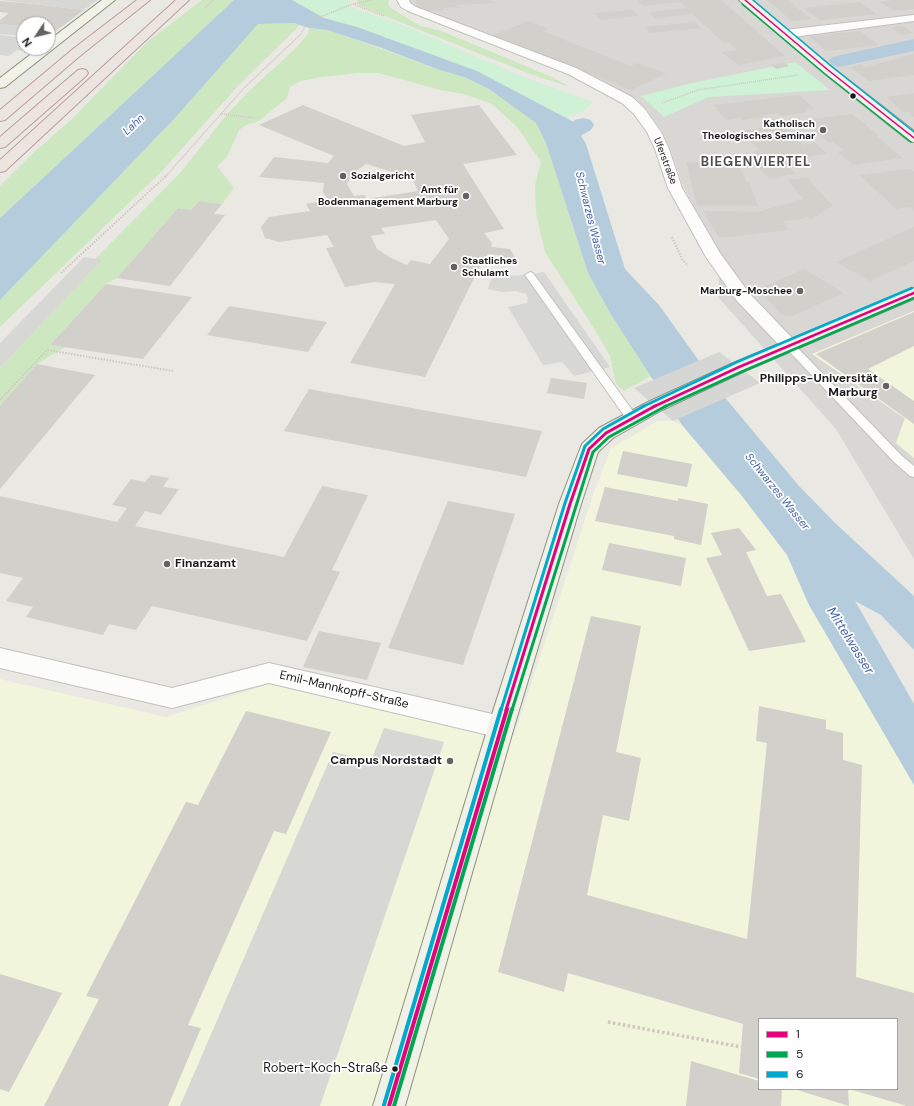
<!DOCTYPE html>
<html>
<head>
<meta charset="utf-8">
<style>
  body { margin:0 }
  #map { position:relative; width:914px; height:1106px; overflow:hidden; background:#e9e8e2; font-family:"DM Sans",sans-serif }
  canvas { display:block }
  .legend { position:absolute; left:758px; top:1018px; width:140px; height:72px; box-sizing:border-box; background:#fff; border:1px solid #a3a3a3; margin:0; padding:5px 7px; list-style:none; font-size:12px; color:#1a1a1a }
  .legend li { display:flex; align-items:center; gap:8px; height:20px }
  .legend b { width:20px; border:1px solid #a3a3a3 }
  .north { position:absolute; left:16px; top:16px; width:40px; height:40px; box-sizing:border-box; background:#fff; border:1px solid #a3a3a3; border-radius:50%; rotate:235deg; font-size:11px; font-weight:700; line-height:16px; text-align:center; color:#1a1a1a }
  .north::after { content:''; display:block; margin:auto; width:14px; height:18px; background:#626260; clip-path:polygon(50% 0,100% 100%,50% 72%,0 100%) }
</style>
</head>
<body>
<div id="map">
<canvas width="914" height="1106"></canvas>
<ul class="legend">
<li><b style="height:5px;background:#e5007d"></b>1</li>
<li><b style="height:5px;background:#00a651"></b>5</li>
<li><b style="height:5px;background:#00a9ce"></b>6</li>
</ul>
<div class="north">N</div>
</div>
<script>
const g = document.querySelector('canvas').getContext('2d');
g.lineJoin = 'round';
function paint(path, color) {
  g.fillStyle = color;
  g.fill(path, 'evenodd');
}
function toPath(rows) {
  const path = new Path2D();
  for (const r of rows) {
    path.moveTo(r[0], r[1]);
    for (let i = 2; i < r.length; i += 2) path.lineTo(r[i], r[i + 1]);
  }
  return path;
}
function trace(path, color, width, dash) {
  g.strokeStyle = color;
  g.lineWidth = width;
  g.lineCap = dash ? 'butt' : 'round';
  g.setLineDash(dash || []);
  g.stroke(path);
}
function write(font, color, halo, rows, align = 'center') {
  g.font = font + ' "DM Sans",sans-serif';
  g.lineWidth = 3.5;
  g.setLineDash([]);
  g.textBaseline = 'middle';
  g.strokeStyle = halo;
  g.fillStyle = color;
  for (const [text, x, y, turn = 0] of rows) {
    g.save();
    g.translate(x, y);
    g.rotate((+turn || 0) * Math.PI / 180);
    g.textAlign = isNaN(turn) ? turn : align;
    if (halo) g.strokeText(text, 0, 0);
    g.fillText(text, 0, 0);
    g.restore();
  }
}
paint(toPath([
  [406,0,914,0,914,311,813,354,905,419,896,443,914,458,914,559,836,429,718,297,720,255,683,186,670,148,662,131,649,114,636,99,600,80,420,10]
]), '#d8d7d4');
paint(toPath([
  [914,311,914,458,896,443,905,418,812,354],
  [658,421,673,421,682,425,742,496,787,555,809,605,914,785,914,1106,0,1106,0,679,166,717,269,684,514,736,594,492,611,448],
  [759,1019,897,1019,897,1089,759,1089]
]), '#f0f5db');
paint(toPath([
  [202,0,234,0,0,218,0,186,31,155,74,117,146,43],
  [357,0,389,0,388,5,391,8,420,26,439,30,552,77,570,87,530,74,358,5],
  [294,23,300,25,237,87,163,170,0,327,0,300,176,117,258,24],
  [309,28,327,30,351,38,440,70,464,77,489,89,536,123,546,143,588,273,610,313,651,376,624,391,616,384,610,356,595,330,545,252,536,213,535,185,541,162,518,128,492,104,464,94,440,90,379,73,357,73,322,77,301,81,290,87,287,98,259,121,246,125,239,130,227,157,217,166,234,188,222,204,199,201,191,210,178,208,117,278,106,284,50,345,65,347,37,364,0,406,0,368,101,261,95,259,181,172,228,113,250,90,295,49,308,34]
]), '#cde8c0');
paint(toPath([
  [292,0,350,0,349,3,353,8,405,26,526,78,593,102,585,110,567,118,477,71,357,27,324,18],
  [795,62,830,90,709,97,664,117,641,96,688,84]
]), '#cff1d6');
paint(toPath([
  [0,0,97,0,84,10],
  [0,24,19,26,15,29,24,30,24,36,0,34],
  [0,35,24,38,24,48,33,48,29,51,17,50,9,56,0,55],
  [84,257,102,260,0,368,0,343],
  [544,272,610,367,574,376,562,362,543,365,508,307,527,303,528,298,526,294,516,291,503,292,488,289,492,276,530,275],
  [384,728,444,742,320,1106,180,1106,333,752,371,761]
]), '#d7d7d4');
paint(toPath([
  [234,0,292,0,324,18,357,27,477,71,572,121,586,144,625,269,659,305,727,400,799,486,835,523,914,596,914,650,881,615,855,601,914,704,914,785,809,605,787,555,742,496,682,425,610,313,588,273,546,143,536,123,489,89,464,77,440,70,379,47,327,30,309,28,294,23,258,24,176,117,0,300,0,218]
]), '#b5ccdd');
paint(toPath([
  [719,352,760,383,673,421,634,388]
]), '#d6d6d4');
paint(toPath([
  [914,39,914,51,839,67,832,65,829,61,832,57,914,39],
  [583,118,591,120,594,125,591,130,577,138,569,140,561,138,558,133,561,128,575,120,583,118]
]), '#b5ccdd');
paint(toPath([
  [416,0,491,0,493,3,456,5,458,7,444,8,445,10,427,11,417,5],
  [645,0,721,0,785,56,739,65,721,52,738,50,729,42,724,43,693,14,655,18,649,12,687,8,681,2,643,6,638,1],
  [767,0,787,0,812,19,792,21],
  [894,0,914,0,914,9,894,11,880,2],
  [0,1,23,3,84,10,53,33,48,33,48,24,24,24,24,30,15,29,19,26,0,24,0,20,9,13,0,12],
  [860,2,877,14,820,20,804,8],
  [632,10,638,16,600,20,595,13],
  [528,21,548,29,542,31,631,66,637,63,666,74,631,90,493,35],
  [695,22,701,28,650,33,644,27],
  [903,26,914,33,902,35,891,27],
  [860,31,879,45,826,51,809,36],
  [914,54,914,75,868,81,850,67,862,64,865,67],
  [784,62,789,66,776,69,771,65],
  [914,93,914,117,908,112,905,113,886,97],
  [799,95,814,109,805,110,808,112,780,116,778,113,764,115,766,117,743,120,741,118,727,120,713,105],
  [303,105,404,146,425,142,411,115,479,105,517,155,463,164,504,229,484,233,492,243,491,247,510,249,516,259,504,261,499,255,488,254,479,268,425,377,350,363,395,284,374,282,345,287,326,248,334,247,327,235,279,242,265,238,261,227,269,217,310,211,306,204,328,200,323,192,324,183,259,177,274,157,328,163,334,156,259,125],
  [366,164,412,178,418,191,366,199,365,195,354,196,347,184,353,173],
  [436,220,449,239,430,264,411,260,407,265,391,258,377,249,371,236,385,234,381,228],
  [852,114,878,135,876,136,903,158,853,165,838,152,844,151,833,142,828,142,803,120],
  [775,119,803,145,815,143,827,154,782,160,796,174,769,178,752,160,762,159,754,151,760,150,740,131,768,127,761,121],
  [707,160,717,160,720,163,738,163,746,182,749,182,758,206,697,206,686,162,704,162],
  [911,169,914,172,914,210,911,207,896,209,860,175],
  [807,178,833,206,811,219,806,217,801,219,783,221,789,230,719,238,703,211,757,212,804,199,787,180],
  [199,201,222,204,214,214,225,215,170,286,117,278,178,208,191,210],
  [914,227,914,261,870,281,836,262],
  [804,269,844,293,792,316,782,315,758,289],
  [106,284,192,297,143,359,50,345],
  [229,306,327,322,308,352,207,335],
  [914,312,914,346,868,369,914,401,914,424,816,354],
  [37,364,95,375,0,489,0,406],
  [551,378,587,383,584,399,547,393],
  [309,389,439,413,542,431,526,477,284,431],
  [623,451,692,464,687,487,617,474],
  [151,475,169,478,163,487,179,489,161,515,145,511,135,526,284,557,322,486,368,495,332,570,340,572,307,641,152,606,136,630,109,624,103,635,26,617,33,607,6,601,23,578,0,573,0,496,117,522,127,508,112,505,131,479,145,482],
  [605,487,678,501,678,498,708,504,701,545,674,539,674,536,595,521],
  [448,501,515,514,463,665,388,648],
  [739,528,756,550,746,552,767,596,781,594,806,642,749,651,706,558,722,555,711,533],
  [609,543,686,558,681,586,602,570],
  [591,616,641,626,616,752,641,758,629,821,603,815,587,895,747,939,767,743,756,741,759,706,826,720,826,729,843,733,843,760,862,765,856,977,914,993,914,1106,907,1106,849,1089,897,1089,897,1019,759,1019,759,1079,739,1073,743,1024,568,973,564,992,498,972],
  [319,631,381,643,367,680,303,667],
  [246,711,331,732,286,834,274,831,188,1025,201,1028,168,1106,44,1106,99,999,86,996,186,802,198,805],
  [0,974,62,993,9,1092,0,1089],
  [691,1061,759,1081,759,1089,782,1089,781,1106,686,1106],
  [794,1089,848,1089,849,1106]
]), '#d1d0cb');
const service = toPath([
  [530,272,533,273,635,414,637,417,635,420,627,420,525,275,530,272],
  [789,342,793,343,902,456,914,466,914,477,910,476,894,462,785,347,784,345,785,343,789,342]
]);
const minor = toPath([
  [397,0,409,0,410,3,416,7,576,68,632,97,644,108,661,132,669,149,682,188,720,253,749,293,795,341,798,345,795,349,789,350,783,349,737,301,706,257,668,188,655,149,647,132,634,114,622,103,568,74,408,11,401,7,397,0],
  [914,15,914,21,785,38,781,36,779,34,781,32,785,30,914,15],
  [0,648,172,688,269,663,501,716,510,719,514,727,510,735,501,738,269,683,172,708,0,668,0,648]
]);
const secondary = toPath([
  [102,0,115,0,5,87,0,88,0,78,39,48,48,48,48,41,102,0],
  [739,0,752,0,832,67,914,131,914,142,909,141,824,73,739,0],
  [914,288,914,299,745,371,662,410,613,438,598,452,581,504,514,727,405,1106,373,1106,488,727,559,504,582,444,599,428,648,402,733,363,914,288]
]);
const trunk = toPath([
  [137,0,150,0,81,55,5,120,0,121,0,110,73,49,137,0],
  [176,0,189,0,5,171,0,172,0,160,176,0],
  [82,69,86,70,88,73,86,76,5,147,0,148,0,137,78,70,82,69]
]);
trace(service, '#c1c1be', 2);
trace(minor, '#c1c1be', 2);
trace(secondary, '#8c927b', 2);
trace(trunk, '#be9b9d', 2);
trace(toPath([
  [353,4,384,16],
  [205,8,213,0],
  [662,103,698,90,798,75],
  [222,114,255,118],
  [166,176,244,88,300,35,305,27,320,17,353,4,372,0]
]), '#d2c6c0', 1.5, [1, 1]);
trace(toPath([
  [672,237,682,259,688,266],
  [61,273,167,175],
  [0,400,47,350,173,371]
]), '#d2c6c0', 2, [1.5, 1.5]);
trace(toPath([
  [608,1022,741,1047]
]), '#d2c6c0', 3.5, [2.5, 2.5]);
paint(service, '#fcfcfb');
paint(minor, '#fcfcfb');
paint(secondary, '#f0f2e8');
paint(trunk, '#ece5df');
trace(toPath([
  [745,0,828,70,914,138]
]), '#e5007d', 1.5);
trace(toPath([
  [653,407,739,367,914,293]
]), '#e5007d', 2.5);
trace(toPath([
  [506,710,570,504,589,449,606,433,655,406]
]), '#e5007d', 3);
trace(toPath([
  [389,1106,507,709]
]), '#e5007d', 4);
trace(toPath([
  [742,4,825,74,911,142]
]), '#00a651', 1.5);
trace(toPath([
  [664,407,741,372,914,298]
]), '#00a651', 2.5);
trace(toPath([
  [512,710,593,452,609,437,666,406]
]), '#00a651', 3);
trace(toPath([
  [394,1106,512,709]
]), '#00a651', 4);
trace(toPath([
  [753,0,831,66,914,132]
]), '#00a9ce', 1.5);
trace(toPath([
  [642,407,737,362,912,288]
]), '#00a9ce', 2.5);
trace(toPath([
  [501,710,565,503,585,446,603,429,644,406]
]), '#00a9ce', 3);
trace(toPath([
  [384,1105,501,709]
]), '#00a9ce', 4);
for (const [x, y, r, color] of [
  [853,96,3.5,"#1a1a1a"],
  [823,130,4,"#626260"],
  [343,176,4,"#626260"],
  [466,196,4,"#626260"],
  [454,267,4,"#626260"],
  [800,291,4,"#626260"],
  [886,386,4,"#626260"],
  [167,564,4,"#626260"],
  [450,761,4,"#626260"],
  [395,1069,3.5,"#1a1a1a"]
]) {
  const dot = new Path2D();
  dot.arc(x, y, r, 0, 2 * Math.PI);
  g.fillStyle = color;
  g.fill(dot);
  trace(dot, '#fff', 1.5);
}
write('bold 10px', '#1a1a1a', '#fff', [
  ["Katholisch",815,124],
  ["Theologisches Seminar",815,136],
  ["Sozialgericht",351,176,"left"],
  ["Amt für",458,190],
  ["Bodenmanagement Marburg",458,202],
  ["Staatliches",462,261,"left"],
  ["Schulamt",462,273,"left"],
  ["Marburg-Moschee",792,291]
], 'right');
write('10px', '#1a1a1a', '#fff', [
  ["Uferstraße",665,161,69]
]);
write('italic 11px', '#4862a9', '#fff', [
  ["Lahn",134,125,-43],
  ["Schwarzes Wasser",590,218,76],
  ["Schwarzes Wasser",777,492,51]
]);
write('bold 12px', '#1a1a1a', '#fff', [
  ["Philipps-Universität",878,379],
  ["Marburg",878,393],
  ["Finanzamt",175,564,"left"],
  ["Campus Nordstadt",442,761]
], 'right');
write('12px', '#1a1a1a', '#fff', [
  ["Emil-Mannkopff-Straße",344,690,13]
]);
g.letterSpacing = '1px';
write('bold 13px', '#4d4d4d', '#fff', [
  ["BIEGENVIERTEL",756,163]
]);
g.letterSpacing = '0px';
write('italic 13px', '#4862a9', '#fff', [
  ["Mittelwasser",850,641,58]
]);
write('13px', '#1a1a1a', '#fff', [
  ["Robert-Koch-Straße",388,1069]
], 'right');
</script>
</body>
</html>
